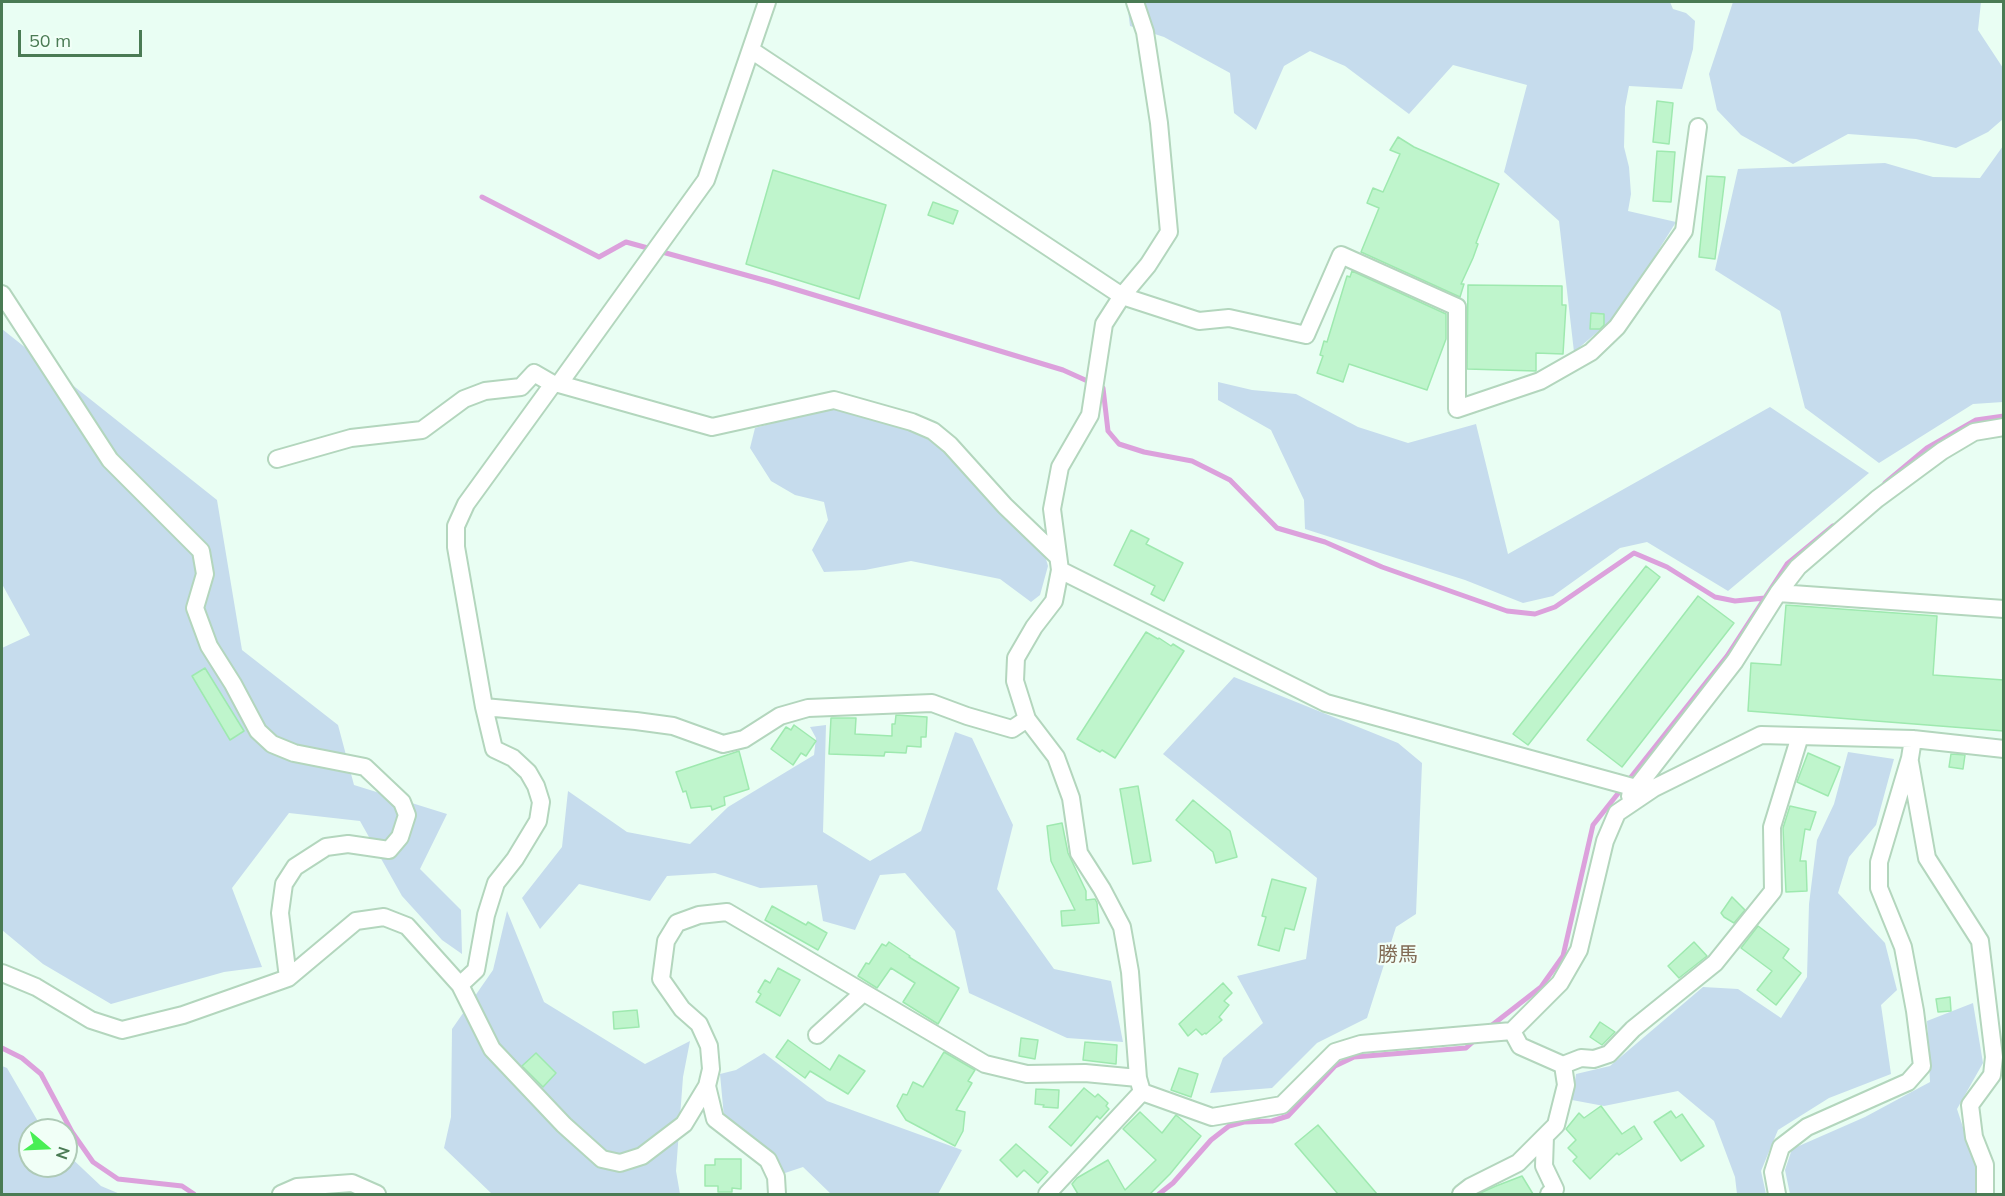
<!DOCTYPE html>
<html>
<head>
<meta charset="utf-8">
<style>
  body { margin:0 }
  #map { position:relative; width:2005px; height:1196px; overflow:hidden; background:#e9fef3; font-family:Mulish,sans-serif }
  canvas { display:block }
  .frame { position:absolute; inset:0; border:3px solid #4a7b54; pointer-events:none }
  .north { position:absolute; left:18px; top:1118px; width:60px; height:60px; box-sizing:border-box; background:#f1fff7; border:2px solid #aecab6; border-radius:50%; rotate:109deg; font-size:16px; font-weight:700; line-height:24px; text-align:center; color:#4a7b54 }
  .north::after { content:''; display:block; margin:auto; width:21px; height:27px; background:#48ee54; clip-path:polygon(50% 0,100% 100%,50% 72%,0 100%) }
  .scale { position:absolute; left:18px; top:30px; width:124px; height:27px; box-sizing:border-box; border:3px solid #4a7b54; border-top:0; padding-left:8px; font-size:18px; line-height:21px; white-space:nowrap; color:#4a7b54; -webkit-text-stroke:4px #f1fff7; paint-order:stroke }
</style>
</head>
<body>
<div id="map">
<canvas width="2005" height="1196"></canvas>
<div class="frame"></div>
<div class="north">N</div>
<div class="scale">50 m</div>
</div>
<script>
const g = document.querySelector('canvas').getContext('2d');
g.lineJoin = 'round';
function paint(path, color) {
  g.fillStyle = color;
  g.fill(path, 'evenodd');
}
function toPath(rows) {
  const path = new Path2D();
  for (const r of rows) {
    path.moveTo(r[0], r[1]);
    for (let i = 2; i < r.length; i += 2) path.lineTo(r[i], r[i + 1]);
  }
  return path;
}
function trace(path, color, width, dash) {
  g.strokeStyle = color;
  g.lineWidth = width;
  g.lineCap = dash ? 'butt' : 'round';
  g.setLineDash(dash || []);
  g.stroke(path);
}
function write(font, color, halo, rows, align = 'center') {
  g.font = font + ' Mulish,"Noto Sans JP",sans-serif';
  g.lineWidth = 4.5;
  g.setLineDash([]);
  g.textBaseline = 'middle';
  g.strokeStyle = halo;
  g.fillStyle = color;
  for (const [text, x, y, turn = 0] of rows) {
    g.save();
    g.translate(x, y);
    g.rotate((+turn || 0) * Math.PI / 180);
    g.textAlign = isNaN(turn) ? turn : align;
    if (halo) g.strokeText(text, 0, 0);
    g.fillText(text, 0, 0);
    g.restore();
  }
}
paint(toPath([
  [1127,2,1670,2,1673,9,1686,13,1695,21,1693,49,1682,89,1629,86,1625,107,1624,147,1629,167,1631,194,1628,211,1676,222,1648,267,1614,318,1574,352,1559,221,1504,172,1527,85,1453,65,1409,114,1345,66,1310,51,1284,66,1256,130,1234,113,1230,73,1164,37,1130,26],
  [1733,2,1981,2,1978,30,2003,68,2003,119,1988,132,1956,148,1916,139,1848,134,1793,164,1741,135,1717,110,1709,74],
  [2003,146,2003,402,1973,404,1879,463,1805,408,1780,311,1715,270,1738,169,1885,163,1933,177,1980,178],
  [2,329,217,500,242,650,338,725,354,785,447,814,420,869,461,910,462,954,442,940,402,896,360,821,289,813,232,888,262,967,224,972,111,1004,43,964,2,930,2,648,30,635,2,584],
  [1218,382,1252,390,1296,394,1358,427,1408,443,1476,424,1508,554,1770,407,1869,473,1728,591,1647,542,1620,548,1553,596,1523,603,1465,580,1305,529,1304,500,1271,430,1218,400],
  [837,408,921,433,936,443,1044,552,1048,566,1040,595,1031,602,1000,579,911,561,865,570,824,572,812,550,828,520,824,502,795,495,771,481,750,448,755,428,816,411],
  [1234,677,1398,743,1422,763,1416,914,1396,927,1367,1018,1317,1043,1272,1088,1210,1093,1223,1058,1263,1023,1237,976,1306,959,1317,878,1163,754],
  [826,725,823,832,870,861,921,831,955,732,972,738,1013,825,997,889,1054,969,1111,981,1123,1042,1067,1038,969,993,955,931,905,873,880,875,855,930,823,921,817,885,760,888,715,873,667,876,650,901,579,884,540,929,522,898,562,847,568,791,627,832,690,844,728,807,814,755,816,738,810,727],
  [1848,752,1894,759,1876,825,1849,857,1838,893,1885,943,1897,990,1881,1005,1891,1074,1829,1098,1778,1130,1761,1171,1766,1194,1737,1194,1735,1177,1714,1121,1678,1091,1604,1106,1572,1100,1576,1074,1610,1066,1703,987,1738,989,1781,1018,1807,977,1809,904,1817,840,1834,804],
  [507,911,544,1002,645,1064,690,1041,683,1077,676,1171,680,1194,492,1194,444,1148,451,1117,452,1029,493,970],
  [1973,1003,1983,1063,1957,1109,1977,1170,1975,1194,1790,1194,1785,1170,1792,1149,1865,1117,1930,1082,1927,1021],
  [764,1053,827,1101,962,1150,938,1194,831,1194,803,1167,782,1174,768,1150,724,1117,720,1074,736,1070],
  [2,1066,7,1068,43,1130,30,1130,30,1166,66,1166,66,1153,101,1186,120,1194,2,1194]
]), '#c6dced');
trace(toPath([
  [482,197,599,257,626,242,771,282,1063,370,1103,388,1108,431,1119,444,1144,452,1192,461,1230,480,1277,528,1325,542,1382,567,1507,611,1535,614,1555,607,1634,553,1667,567,1715,597,1735,601,1765,598],
  [1885,483,1927,448,1976,420,2004,416],
  [1487,1029,1541,987,1563,956,1593,825,1727,656,1787,564,1833,526],
  [2,1048,22,1058,41,1074,72,1132,93,1162,118,1179,182,1186,194,1194],
  [1159,1194,1173,1183,1211,1140,1229,1126,1244,1122,1272,1121,1288,1116,1335,1066,1354,1057,1466,1048,1475,1040]
]), '#dca1dc', 5);
const building = toPath([
  [1657,101,1673,103,1669,144,1653,142,1657,101],
  [1398,137,1414,147,1499,184,1476,243,1478,244,1473,258,1461,284,1464,284,1460,297,1361,252,1379,208,1367,203,1373,188,1383,192,1400,154,1390,150,1398,137],
  [1657,151,1675,152,1671,202,1653,201,1657,151],
  [773,170,886,205,859,299,746,264,773,170],
  [1707,176,1725,177,1715,259,1699,257,1707,176],
  [933,202,958,211,953,224,928,215,933,202],
  [1352,271,1446,314,1446,339,1427,390,1349,364,1343,382,1317,373,1323,356,1320,355,1324,341,1327,342,1347,276,1350,277,1352,271],
  [1468,285,1562,286,1562,305,1566,305,1563,354,1536,353,1536,371,1467,369,1468,285],
  [1591,313,1604,314,1604,325,1600,329,1590,329,1591,313],
  [1131,530,1149,539,1146,544,1183,563,1164,601,1151,594,1155,586,1114,565,1131,530],
  [1646,566,1660,577,1528,745,1513,734,1646,566],
  [1698,596,1734,623,1622,767,1587,740,1698,596],
  [1786,605,1937,616,1933,675,2004,680,2004,731,1748,711,1751,663,1781,665,1786,605],
  [1146,632,1158,639,1159,638,1171,646,1173,644,1184,651,1115,758,1102,750,1100,752,1077,739,1146,632],
  [205,668,244,731,230,740,192,676,205,668],
  [896,715,927,717,926,737,921,737,921,747,907,746,906,753,885,752,884,756,829,754,831,718,856,718,855,734,892,736,892,724,895,724,896,715],
  [794,725,816,741,806,756,801,753,793,765,771,749,786,727,791,730,794,725],
  [739,751,749,789,724,797,725,805,712,810,711,806,691,808,686,791,683,792,676,772,739,751],
  [1808,753,1840,767,1828,796,1797,782,1808,753],
  [1951,754,1965,755,1963,769,1949,767,1951,754],
  [1138,786,1151,861,1133,864,1120,789,1138,786],
  [1193,800,1230,831,1237,857,1216,863,1213,852,1176,820,1193,800],
  [1790,806,1816,812,1810,830,1805,829,1800,861,1806,861,1807,891,1786,892,1783,828,1790,806],
  [1062,823,1068,853,1086,891,1086,900,1095,899,1097,903,1099,923,1062,926,1061,911,1075,910,1051,861,1047,826,1062,823],
  [1272,879,1306,888,1294,930,1285,928,1279,951,1258,945,1266,917,1262,916,1272,879],
  [1732,897,1745,910,1734,923,1724,917,1721,913,1732,897],
  [772,906,806,925,808,922,827,933,818,950,765,920,772,906],
  [1758,926,1789,949,1783,958,1801,973,1776,1005,1757,990,1772,971,1741,948,1758,926],
  [889,942,910,956,909,957,959,988,938,1024,903,1002,915,983,891,968,877,988,858,976,866,963,869,964,882,944,886,946,889,942],
  [1694,942,1707,956,1679,978,1668,966,1694,942],
  [778,968,800,980,780,1016,756,1002,761,994,758,992,765,980,770,983,778,968],
  [1223,983,1232,993,1224,1001,1229,1005,1219,1017,1222,1020,1206,1034,1205,1033,1202,1035,1196,1029,1188,1036,1179,1024,1223,983],
  [1950,997,1951,1011,1938,1012,1936,999,1950,997],
  [637,1010,639,1027,614,1029,613,1012,637,1010],
  [1600,1022,1615,1032,1602,1045,1590,1037,1600,1022],
  [1021,1038,1038,1040,1035,1059,1019,1056,1021,1038],
  [788,1040,830,1070,839,1055,865,1071,848,1094,810,1071,805,1078,776,1057,788,1040],
  [1085,1042,1117,1045,1116,1064,1083,1060,1085,1042],
  [944,1052,975,1070,968,1081,972,1083,956,1110,965,1112,963,1131,955,1146,906,1120,897,1106,903,1094,907,1095,913,1082,923,1087,944,1052],
  [536,1053,556,1073,543,1087,522,1066,536,1053],
  [1179,1068,1198,1074,1191,1097,1171,1090,1179,1068],
  [1084,1088,1095,1097,1098,1094,1108,1103,1106,1106,1109,1109,1100,1119,1097,1116,1071,1146,1049,1127,1084,1088],
  [1036,1089,1059,1090,1058,1108,1043,1107,1044,1105,1035,1104,1036,1089],
  [1601,1106,1622,1134,1634,1126,1642,1139,1619,1155,1617,1153,1590,1179,1573,1161,1577,1157,1568,1148,1576,1140,1566,1129,1579,1113,1584,1118,1601,1106],
  [1671,1111,1676,1118,1682,1114,1704,1146,1681,1161,1654,1122,1671,1111],
  [1140,1112,1162,1133,1176,1115,1201,1136,1170,1174,1150,1194,1078,1194,1072,1184,1077,1178,1108,1160,1125,1190,1156,1160,1123,1129,1140,1112],
  [1318,1125,1377,1194,1338,1194,1295,1144,1318,1125],
  [1016,1144,1048,1172,1038,1183,1024,1170,1017,1177,1000,1160,1016,1144],
  [715,1159,741,1159,741,1189,732,1188,732,1192,718,1192,718,1186,705,1186,705,1165,715,1165,715,1159],
  [1522,1176,1533,1194,1478,1194,1496,1186,1522,1176]
]);
paint(building, '#bff5cc');
trace(building, '#9ee9af', 1.5);
const minor = toPath([
  [1135,2,1145,32,1159,123,1169,232,1148,265,1122,296,1104,324,1090,415,1060,467,1052,509,1060,570,1054,601,1034,627,1016,658,1015,681,1027,719,1056,757,1071,798,1079,853,1102,889,1122,927,1130,972,1138,1078,1142,1092],
  [751,50,1122,296,1199,321,1229,318,1306,335,1341,255,1457,307,1457,409,1540,381,1591,352,1617,327,1684,231,1698,127],
  [2,294,110,460,201,551,205,574,195,608,209,646,233,684,258,731,272,744,294,753,365,767,402,802,407,815,400,837,389,850,348,844,326,847,295,867,284,884,280,913,288,978],
  [559,384,706,180,767,2],
  [277,459,351,438,422,430,464,399,485,391,521,387,534,373,553,384,559,384,712,427,834,400,912,422,933,431,950,445,1005,506,1056,555],
  [1060,570,1326,703,1636,788],
  [1778,593,2004,609],
  [484,707,636,721,673,726,723,744,744,739,780,716,808,708,932,703,967,716,1012,729,1027,719],
  [1910,762,1927,858,1980,941,1994,1057,1992,1075,1970,1105,1974,1137,1985,1165,1985,1194],
  [1630,796,1735,661,1778,593,1798,567,1877,499,1942,451,1974,432,2004,427],
  [2,973,36,987,91,1020,122,1030,183,1015,288,978,356,921,384,917,407,926,460,985,492,1049,564,1125,602,1159,620,1163,642,1156,684,1124,707,1086,711,1069,709,1046,699,1024,682,1009,661,979,666,941,677,923,699,915,727,912,985,1064,1027,1074,1085,1073,1138,1078],
  [460,985,476,970,486,915,496,883,515,859,538,821,541,802,536,786,528,772,513,758,494,749,484,707,456,547,456,526,466,504,553,384],
  [1512,1031,1520,1046,1563,1065,1581,1058,1594,1059,1609,1054,1633,1029,1715,963,1773,891,1772,827,1800,736],
  [817,1035,863,993],
  [707,1086,715,1119,768,1160,776,1177,777,1194],
  [1142,1092,1212,1117,1282,1105,1335,1052,1361,1044,1512,1031,1560,983,1579,950,1605,841,1617,813,1654,788,1761,735,1913,739,2004,749],
  [1545,1136,1544,1166,1555,1189,1549,1194],
  [281,1194,297,1187,352,1183,377,1194],
  [1047,1194,1142,1092],
  [1461,1194,1470,1187,1518,1163,1556,1125,1566,1085,1563,1065],
  [1777,1194,1773,1172,1781,1147,1807,1127,1908,1082,1922,1066,1915,1011,1903,947,1879,888,1879,862,1910,758,1913,739]
]);
trace(minor, '#b3d6bd', 20);
trace(minor, '#fff', 16);
write('20px', '#826c56', '#f1fff7', [
  ["勝馬",1398,955]
]);
</script>
</body>
</html>
